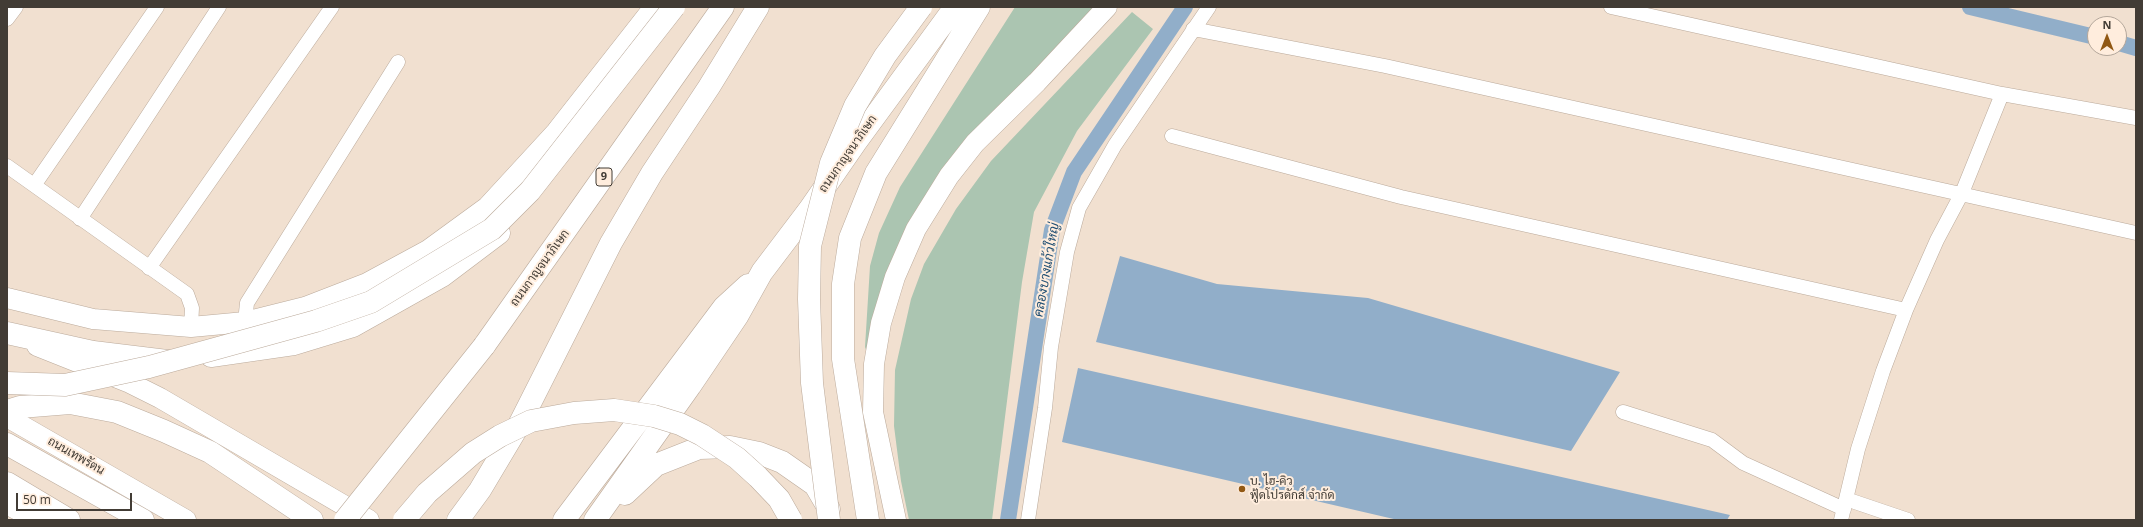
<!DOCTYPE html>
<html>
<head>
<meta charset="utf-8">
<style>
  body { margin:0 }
  #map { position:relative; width:2143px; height:527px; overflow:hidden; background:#f1e0d0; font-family:"Open Sans",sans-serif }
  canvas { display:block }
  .frame { position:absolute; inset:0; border:8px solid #423c35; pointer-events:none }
  .north { position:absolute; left:2087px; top:16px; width:40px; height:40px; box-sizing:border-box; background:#ffeddd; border:1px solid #b3a69a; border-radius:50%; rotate:0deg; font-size:11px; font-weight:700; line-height:16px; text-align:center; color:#423c35 }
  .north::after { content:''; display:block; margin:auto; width:14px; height:18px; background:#915813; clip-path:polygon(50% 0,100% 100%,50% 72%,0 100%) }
  .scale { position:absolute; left:16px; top:493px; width:116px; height:18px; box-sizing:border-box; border:2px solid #423c35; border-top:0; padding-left:5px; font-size:12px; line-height:14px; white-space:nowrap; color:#423c35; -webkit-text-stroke:3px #ffeddd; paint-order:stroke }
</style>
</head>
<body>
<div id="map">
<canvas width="2143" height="527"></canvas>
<div class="frame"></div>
<div class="north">N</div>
<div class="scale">50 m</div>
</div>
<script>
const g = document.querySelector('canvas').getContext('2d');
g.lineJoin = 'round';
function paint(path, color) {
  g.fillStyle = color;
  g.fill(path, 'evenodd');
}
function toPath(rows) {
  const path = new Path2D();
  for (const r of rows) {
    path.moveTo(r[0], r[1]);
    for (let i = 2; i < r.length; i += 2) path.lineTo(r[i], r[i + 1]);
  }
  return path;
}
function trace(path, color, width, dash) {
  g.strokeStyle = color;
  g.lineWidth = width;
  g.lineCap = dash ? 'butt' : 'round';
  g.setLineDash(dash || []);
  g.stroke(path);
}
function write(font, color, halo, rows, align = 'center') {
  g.font = font + ' "Open Sans",Sarabun,sans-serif';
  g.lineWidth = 4;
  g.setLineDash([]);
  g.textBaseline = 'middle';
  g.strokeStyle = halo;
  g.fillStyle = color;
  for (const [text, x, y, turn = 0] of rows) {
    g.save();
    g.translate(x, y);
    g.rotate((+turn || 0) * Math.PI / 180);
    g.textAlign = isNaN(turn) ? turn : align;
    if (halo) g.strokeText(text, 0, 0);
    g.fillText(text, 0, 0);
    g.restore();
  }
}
paint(toPath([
  [1015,7,1114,7,958,175,908,259,868,356,865,347,870,266,879,233,900,187],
  [1132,12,1153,29,1077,131,1034,212,1022,282,992,520,909,520,901,481,894,426,895,370,911,299,924,264,956,209,991,161]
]), '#abc5b1');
paint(toPath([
  [1120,256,1217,284,1368,298,1620,372,1571,451,1096,342],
  [1078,368,1730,515,1727,520,1398,520,1062,442]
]), '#91aec9');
trace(toPath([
  [1970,7,2095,37],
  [2119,43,2136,48],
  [1008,520,1052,230,1074,172,1185,7]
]), '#91aec9', 16);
const minor = toPath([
  [1611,7,2002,94,2136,118],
  [7,19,16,7],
  [1193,29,1385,66,2136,233],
  [1172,136,1401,197,1906,310],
  [7,166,187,294,192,308,191,327],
  [35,184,157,7],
  [80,219,219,7],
  [149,268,332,7],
  [245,322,247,303,398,62],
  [1623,412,1712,440,1743,463,1844,509],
  [1846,499,1908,520],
  [1028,520,1045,408,1051,347,1067,252,1079,208,1115,145,1209,7],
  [1841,520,1858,449,1883,371,1906,310,1937,240,1962,193,2002,94]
]);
const secondary = toPath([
  [7,298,93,319,191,327,245,322,305,307,367,283,428,250,487,207,556,132,654,7],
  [37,346,130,383,160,398,369,520],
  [7,417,186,520],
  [896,520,873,412,874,364,881,323,895,277,916,229,949,176,975,143,1037,82,1107,7]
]);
const trunk = toPath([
  [7,483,69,520]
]);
const motorway = toPath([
  [7,333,93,352,167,361],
  [484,346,723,7],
  [211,356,294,344,353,326,442,276,499,233],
  [7,411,20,407,70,403,117,412,164,431,210,452,312,520],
  [7,444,143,520],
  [625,494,656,465,699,448,730,447,759,453,782,462,815,485,829,509],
  [7,503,38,520],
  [458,520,480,490,520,423,611,243,652,173,709,87,758,7],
  [564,520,724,307,748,285],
  [595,520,690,386,738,315,762,272,809,210,856,142,955,7],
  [868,520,843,359,843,284,850,238,876,173,979,7]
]);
trace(minor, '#bbaa9b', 15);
trace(secondary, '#bbaa9b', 21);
trace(trunk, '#bbaa9b', 23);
trace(motorway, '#bbaa9b', 23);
trace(minor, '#fff', 14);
trace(secondary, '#fff', 20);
trace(trunk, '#fff', 22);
trace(motorway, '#fff', 22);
const motorwayBridge = toPath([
  [7,383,65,385,149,367,316,321,371,302,492,229,530,191,674,7],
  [345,520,484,346],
  [404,520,427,493,473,453,500,436,531,421,574,413,614,410,654,416,680,424,702,435,737,458,758,477,779,499,791,520],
  [829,520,812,383,809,299,810,246,831,163,855,106,885,56,921,7]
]);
trace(motorwayBridge, '#bbaa9b', 23, []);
trace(motorwayBridge, '#fff', 22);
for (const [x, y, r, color] of [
  [1242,489,4,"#915813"]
]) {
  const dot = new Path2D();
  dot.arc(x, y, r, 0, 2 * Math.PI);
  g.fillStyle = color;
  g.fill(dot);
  trace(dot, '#ffeddd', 1.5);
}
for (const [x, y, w] of [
  [604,177,16]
]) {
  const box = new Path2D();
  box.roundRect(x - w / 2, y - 9, w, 18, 3);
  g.fillStyle = '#ffeddd';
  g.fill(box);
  trace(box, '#423c35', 1);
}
write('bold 11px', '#423c35', null, [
  ["9",604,177]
]);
write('12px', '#423c35', '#ffeddd', [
  ["ถนนกาญจนาภิเษก",848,154,-55],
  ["ถนนกาญจนาภิเษก",540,268,-54],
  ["ถนนเทพรัตน",76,456,30]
]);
write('12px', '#423c35', '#ffeddd', [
  ["บ. ไฮ-คิว",1250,482],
  ["ฟู้ดโปรดักส์ จำกัด",1250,496]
], 'left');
write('italic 13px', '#1f4e73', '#ffeddd', [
  ["คลองบางแก้วใหญ่",1047,270,-80]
]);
</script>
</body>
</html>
